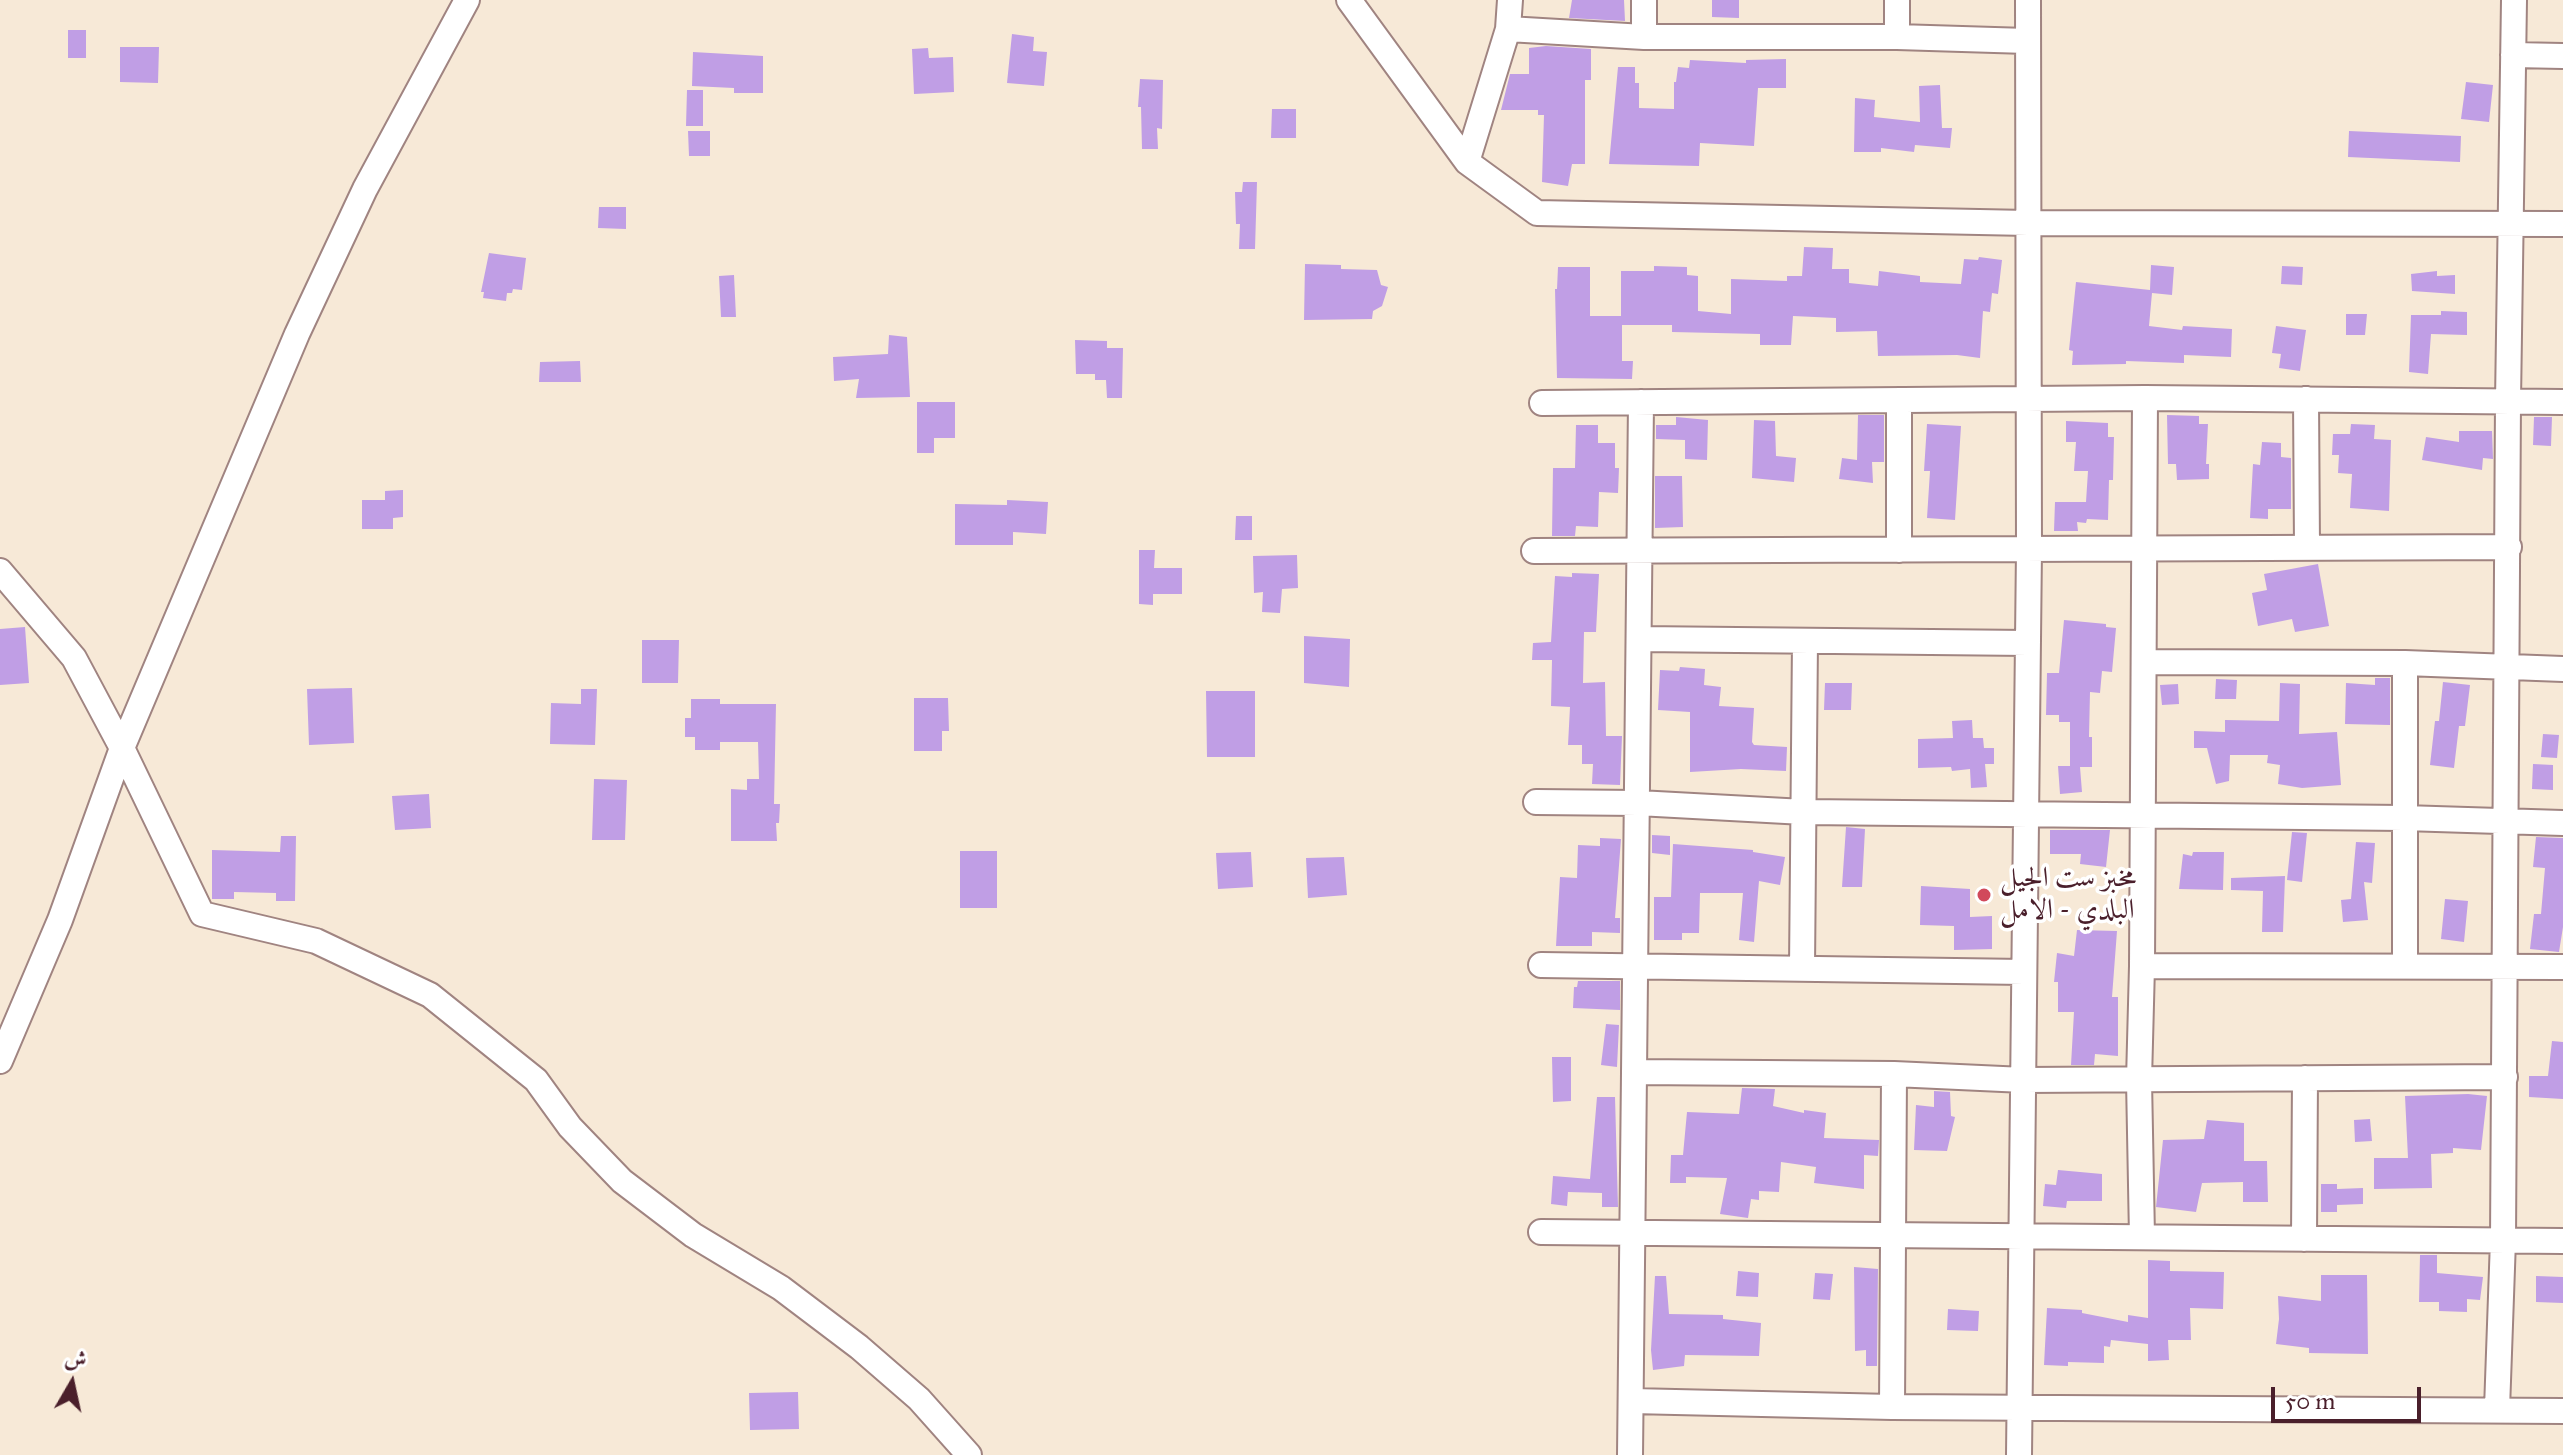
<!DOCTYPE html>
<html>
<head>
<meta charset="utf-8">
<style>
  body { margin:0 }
  #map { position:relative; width:2563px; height:1455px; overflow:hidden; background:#f7e9d7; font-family:"IM FELL Great Primer",Amiri,serif }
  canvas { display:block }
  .north { position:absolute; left:32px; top:1343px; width:80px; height:80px; -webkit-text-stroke:6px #fff; paint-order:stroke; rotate:9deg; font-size:22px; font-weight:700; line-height:32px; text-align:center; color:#4a1f2b }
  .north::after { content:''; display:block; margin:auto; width:28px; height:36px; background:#4a1f2b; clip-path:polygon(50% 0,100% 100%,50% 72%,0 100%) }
  .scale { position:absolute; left:2271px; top:1387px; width:150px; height:36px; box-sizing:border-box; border:4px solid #4a1f2b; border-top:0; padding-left:10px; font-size:24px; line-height:28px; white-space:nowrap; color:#4a1f2b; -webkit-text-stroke:6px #fff; paint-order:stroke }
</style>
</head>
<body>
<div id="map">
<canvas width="2563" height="1455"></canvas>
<div class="north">ش</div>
<div class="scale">50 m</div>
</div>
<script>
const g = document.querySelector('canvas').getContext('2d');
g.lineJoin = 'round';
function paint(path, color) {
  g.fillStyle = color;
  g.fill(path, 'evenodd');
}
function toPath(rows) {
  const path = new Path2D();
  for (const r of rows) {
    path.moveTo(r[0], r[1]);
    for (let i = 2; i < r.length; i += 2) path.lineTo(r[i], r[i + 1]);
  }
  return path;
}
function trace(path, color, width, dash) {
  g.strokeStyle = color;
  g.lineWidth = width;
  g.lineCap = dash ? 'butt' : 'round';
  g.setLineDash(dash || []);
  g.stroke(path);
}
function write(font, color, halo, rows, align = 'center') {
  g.font = font + ' "IM FELL Great Primer",Amiri,serif';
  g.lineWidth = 7;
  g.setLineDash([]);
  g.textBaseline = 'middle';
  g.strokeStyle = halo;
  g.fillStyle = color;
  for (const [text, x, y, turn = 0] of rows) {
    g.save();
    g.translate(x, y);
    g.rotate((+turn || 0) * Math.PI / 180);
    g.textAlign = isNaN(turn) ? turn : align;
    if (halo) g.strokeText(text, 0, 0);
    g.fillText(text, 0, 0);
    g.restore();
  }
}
paint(toPath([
  [1572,0,1624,0,1625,21,1569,18],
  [1712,0,1739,0,1739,18,1712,17],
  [68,30,86,30,86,58,68,58],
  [1012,34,1034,37,1033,51,1047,52,1044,86,1007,83],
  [1546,46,1591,49,1591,80,1585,80,1585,164,1572,164,1568,186,1542,182,1544,115,1538,115,1538,110,1501,110,1510,74,1529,74,1529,48],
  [120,47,159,47,158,83,120,82],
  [928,48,929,58,953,57,954,92,914,94,912,49],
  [693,52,763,56,763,93,734,93,734,88,692,86],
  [1786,59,1786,88,1758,88,1754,146,1700,143,1699,166,1609,164,1618,67,1635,67,1635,83,1639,83,1639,108,1674,109,1674,82,1676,82,1678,67,1689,68,1690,60,1746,63,1746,60],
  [1140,79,1163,80,1162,129,1157,128,1158,149,1142,149,1141,107,1138,107],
  [2466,82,2493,85,2489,122,2461,119],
  [1940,85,1942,128,1952,128,1950,148,1915,145,1914,152,1881,148,1881,152,1854,152,1855,98,1875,100,1874,117,1920,122,1919,86],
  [687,90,703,90,703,126,686,126],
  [1272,109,1296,109,1296,138,1271,138],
  [688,131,710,131,710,156,689,156],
  [2349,131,2461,136,2460,162,2348,157],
  [1243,182,1257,182,1255,249,1239,249,1240,224,1236,224,1235,192,1242,192],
  [599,207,626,207,626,229,598,228],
  [1804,247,1833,248,1832,269,1849,269,1849,283,1878,286,1879,271,1920,276,1920,282,1961,284,1964,259,1978,260,1979,257,2002,260,1998,294,1992,293,1990,312,1983,311,1980,358,1957,355,1878,356,1877,331,1836,332,1836,318,1793,316,1791,345,1760,345,1760,334,1672,332,1672,325,1622,325,1622,361,1633,361,1632,379,1557,378,1555,289,1557,289,1558,267,1590,267,1590,316,1621,316,1621,271,1654,271,1654,266,1687,267,1687,275,1698,276,1698,311,1731,314,1731,279,1787,281,1787,276,1802,276],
  [489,253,526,258,522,290,513,289,512,293,507,293,506,301,483,298,484,292,481,292],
  [1305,264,1341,265,1341,269,1377,270,1381,285,1388,287,1382,306,1373,311,1372,319,1304,320],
  [2151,265,2174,267,2172,295,2152,293,2149,326,2182,330,2183,326,2232,329,2231,357,2184,355,2184,363,2126,361,2126,364,2072,365,2073,351,2069,350,2076,282,2150,290],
  [2282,266,2303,267,2302,285,2281,284],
  [2437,271,2437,276,2455,275,2455,294,2412,291,2411,274],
  [734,275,736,317,721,317,719,276],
  [2441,311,2467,312,2467,335,2431,334,2428,374,2409,372,2411,315,2441,315],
  [2346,314,2367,314,2365,335,2346,335],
  [2276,326,2306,330,2300,371,2279,368,2281,354,2272,353],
  [889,335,907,337,910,397,856,398,859,379,834,381,833,357,888,354],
  [1075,340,1107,341,1107,348,1123,348,1122,398,1107,398,1106,380,1095,380,1095,374,1076,374],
  [580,361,581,382,539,382,540,362],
  [917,402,955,402,955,438,934,438,934,453,917,453],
  [1858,415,1884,415,1884,462,1872,462,1873,483,1839,479,1842,458,1857,460],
  [2167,415,2199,416,2199,424,2208,424,2206,464,2209,464,2209,479,2177,480,2176,464,2168,464],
  [1676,417,1708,420,1707,460,1685,459,1685,440,1656,439,1656,425,1676,425],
  [2534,417,2552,417,2551,446,2533,445],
  [1754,420,1775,421,1776,456,1796,458,1794,482,1752,478],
  [2066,421,2108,423,2108,437,2114,437,2113,480,2109,480,2108,520,2087,519,2086,523,2077,522,2078,531,2054,531,2055,502,2086,502,2088,471,2074,471,2076,442,2066,442],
  [1927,424,1961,426,1955,520,1927,518,1930,471,1924,471],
  [2351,424,2375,425,2374,439,2391,440,2389,511,2350,508,2352,474,2338,473,2339,455,2332,455,2333,434,2350,434],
  [1576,425,1598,425,1598,443,1615,443,1615,468,1619,468,1618,493,1599,492,1598,527,1576,526,1575,536,1552,536,1553,468,1575,468],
  [2459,431,2492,431,2493,459,2483,458,2482,470,2422,460,2426,437,2459,442],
  [2262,442,2281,443,2281,457,2291,458,2291,509,2268,509,2268,519,2250,518,2253,464,2260,465],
  [1655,476,1682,476,1683,527,1655,528],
  [403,490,403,517,393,518,393,529,362,529,362,500,385,500,385,491],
  [1007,500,1048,502,1046,534,1013,532,1013,545,955,545,955,504,1007,505],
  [1236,516,1252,516,1252,540,1235,540],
  [1139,550,1155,550,1154,568,1182,568,1182,594,1153,594,1153,605,1139,604],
  [1297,555,1298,588,1282,589,1280,613,1262,612,1263,592,1254,593,1253,556],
  [2318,564,2329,626,2295,632,2292,619,2258,626,2252,593,2267,590,2264,574],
  [1572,573,1599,574,1596,632,1584,632,1583,683,1605,682,1606,736,1622,736,1620,785,1592,784,1593,764,1582,764,1582,745,1568,745,1570,707,1551,706,1552,660,1532,660,1533,643,1551,642,1555,576,1572,577],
  [2064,620,2106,624,2106,627,2116,628,2112,672,2102,671,2100,693,2090,692,2089,737,2092,737,2092,767,2080,767,2082,792,2060,794,2058,766,2070,766,2070,722,2059,722,2059,715,2046,715,2047,673,2059,673],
  [25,627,29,683,0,685,0,629],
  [1304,636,1350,639,1349,687,1304,683],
  [642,640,679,640,678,683,642,683],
  [1680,667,1705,669,1704,685,1721,687,1719,706,1754,708,1752,742,1754,745,1787,747,1786,771,1741,769,1690,772,1690,712,1658,710,1660,670,1679,671],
  [2375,678,2390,678,2390,725,2345,724,2346,683,2375,685],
  [2216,679,2237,680,2236,699,2215,699],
  [2443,682,2470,685,2465,726,2459,726,2454,768,2430,765,2435,721,2439,721],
  [1825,683,1852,683,1851,710,1824,710],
  [2280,683,2300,684,2299,734,2337,732,2341,785,2302,788,2278,784,2280,765,2267,763,2268,755,2230,755,2229,781,2216,784,2207,748,2194,748,2194,731,2225,732,2225,720,2279,721],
  [2178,684,2179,704,2162,705,2160,685],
  [352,688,354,743,309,745,307,689],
  [581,689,597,689,595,745,550,744,551,703,581,704],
  [1206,691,1255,691,1255,757,1207,757],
  [914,698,948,698,949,731,942,731,942,751,914,751],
  [691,699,720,699,720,704,776,704,774,804,780,804,779,823,776,823,777,841,731,841,731,789,747,790,747,779,759,779,758,742,720,742,720,750,695,750,695,737,685,737,685,718,691,718],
  [1972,720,1973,738,1983,738,1984,748,1994,748,1994,764,1985,764,1987,787,1971,788,1970,769,1952,771,1951,767,1918,768,1918,739,1953,738,1952,721],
  [2543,734,2559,735,2557,758,2541,757],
  [2533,764,2553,765,2553,790,2532,789],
  [594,779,627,780,625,840,592,840],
  [429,794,431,828,395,830,392,796],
  [1846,827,1865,829,1862,887,1842,887],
  [2050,830,2110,830,2106,867,2080,864,2081,854,2050,854],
  [2292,832,2307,833,2302,882,2287,880],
  [1652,835,1670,836,1670,855,1652,853],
  [281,836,296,836,295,901,276,901,276,893,234,892,234,899,212,899,212,850,280,852],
  [2536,837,2563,838,2563,927,2559,952,2530,949,2534,914,2541,914,2545,868,2533,867],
  [1600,838,1621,839,1615,918,1620,918,1620,933,1592,932,1592,946,1556,946,1560,877,1577,878,1578,845,1600,846],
  [2356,842,2375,843,2372,883,2364,882,2368,920,2343,922,2341,900,2351,899],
  [1673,844,1753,850,1753,852,1785,857,1780,885,1759,881,1754,942,1739,940,1743,893,1700,893,1699,933,1682,933,1682,940,1654,940,1654,897,1671,897],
  [960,851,997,851,997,908,960,908],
  [1251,852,1253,887,1218,889,1216,853],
  [2193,852,2224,852,2223,890,2179,889,2183,854,2192,856],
  [1344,857,1347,895,1308,898,1306,858],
  [2285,876,2283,932,2262,932,2263,891,2231,890,2231,878],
  [1921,886,1970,889,1970,917,1992,916,1992,949,1954,950,1954,926,1920,925],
  [2445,899,2468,901,2464,942,2441,939],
  [2077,930,2117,931,2112,997,2118,997,2118,1056,2095,1054,2094,1065,2071,1065,2074,1012,2058,1012,2058,982,2054,982,2057,953,2074,956],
  [1578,981,1620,981,1620,1010,1573,1008,1574,987,1577,987],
  [1606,1024,1619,1025,1617,1067,1601,1065],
  [2552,1041,2563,1042,2563,1099,2529,1097,2529,1076,2548,1076],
  [1552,1057,1571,1057,1571,1101,1553,1102],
  [1742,1088,1775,1089,1773,1106,1804,1113,1804,1110,1826,1113,1824,1138,1879,1140,1878,1156,1864,1155,1864,1189,1814,1183,1816,1167,1781,1162,1779,1192,1759,1191,1759,1200,1751,1199,1748,1218,1720,1214,1727,1178,1686,1177,1686,1183,1670,1183,1671,1155,1683,1155,1687,1112,1739,1114],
  [1934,1091,1950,1092,1951,1116,1955,1117,1947,1151,1914,1150,1916,1105,1934,1107],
  [2468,1094,2487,1096,2481,1150,2453,1148,2453,1153,2431,1154,2432,1188,2374,1189,2374,1158,2408,1158,2405,1096],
  [1597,1097,1615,1097,1618,1207,1602,1207,1602,1193,1568,1192,1567,1206,1551,1204,1553,1176,1590,1179],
  [2370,1119,2372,1141,2355,1142,2354,1120],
  [2207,1120,2244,1123,2244,1161,2267,1161,2268,1202,2243,1202,2243,1182,2202,1183,2196,1212,2156,1207,2163,1140,2204,1139],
  [2058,1170,2102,1174,2102,1201,2067,1201,2066,1208,2043,1206,2045,1184,2056,1185],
  [2321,1184,2337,1184,2337,1189,2363,1188,2363,1204,2337,1205,2337,1212,2321,1212],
  [2420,1255,2437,1255,2437,1273,2483,1277,2480,1300,2467,1299,2467,1312,2439,1311,2439,1302,2419,1302],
  [2148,1260,2170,1261,2170,1271,2224,1272,2223,1309,2190,1308,2191,1340,2168,1340,2169,1360,2148,1361,2148,1344,2111,1340,2110,1347,2104,1346,2104,1363,2068,1362,2068,1366,2044,1365,2047,1308,2082,1310,2082,1313,2128,1322,2128,1315,2148,1318],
  [1854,1267,1878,1269,1877,1366,1866,1366,1866,1350,1855,1351],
  [1738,1271,1759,1273,1758,1297,1736,1296],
  [1815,1273,1833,1274,1830,1300,1813,1299],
  [2321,1275,2367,1275,2368,1354,2309,1353,2309,1348,2276,1344,2279,1319,2278,1296,2321,1301],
  [1655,1276,1666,1276,1669,1314,1723,1315,1723,1319,1761,1323,1759,1356,1685,1355,1684,1366,1653,1370,1651,1350],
  [2536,1276,2563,1277,2563,1303,2536,1302],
  [1948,1309,1979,1311,1978,1331,1947,1330],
  [798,1392,799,1429,750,1430,749,1393]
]), '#c09ee5');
const minor = toPath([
  [1349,0,1467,162,1537,213,2028,223,2563,224],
  [1508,29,1644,37,1897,37,2027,41],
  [1644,37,1644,0],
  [1897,37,1897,0],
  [2513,55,2563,56],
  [1467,162,1508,29,1510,0],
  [2306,399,2307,547],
  [1899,400,1899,550],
  [1542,403,2145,398,2563,402],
  [1534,551,2509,547],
  [0,571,74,658,122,748,202,914,316,941,430,995,536,1080,570,1127,622,1181,693,1235,781,1288,859,1347,919,1399,969,1455],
  [1640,639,2028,643],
  [2144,662,2405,663,2563,669],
  [1536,802,1638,803,1804,812,2404,818,2563,823],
  [1541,965,2024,972],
  [2142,966,2563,967],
  [2405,966,2405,663],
  [1802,968,1805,641],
  [0,1061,60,920,122,748,297,334,365,189,467,0],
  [1636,1072,1894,1074,2024,1080,2505,1077],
  [1541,1232,2563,1241],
  [2142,1237,2139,1080,2142,966,2145,398],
  [2304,1239,2305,1078],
  [1632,1401,1892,1407,2563,1411],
  [1892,1407,1894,1074],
  [2497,1409,2503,1240,2508,401,2514,0],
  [1630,1455,1641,402],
  [2019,1455,2029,549,2028,0]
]);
trace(minor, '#a08481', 28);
trace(minor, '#fff', 24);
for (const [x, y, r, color] of [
  [1984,895,8,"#d1495b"]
]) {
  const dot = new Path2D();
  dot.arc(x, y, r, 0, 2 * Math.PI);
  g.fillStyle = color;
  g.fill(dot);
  trace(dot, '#fff', 3);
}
write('28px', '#4a1f2b', '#fff', [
  ["مخبز ست الجيل",2000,879],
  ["البلدي - الامل",2000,911]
], 'left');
</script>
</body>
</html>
